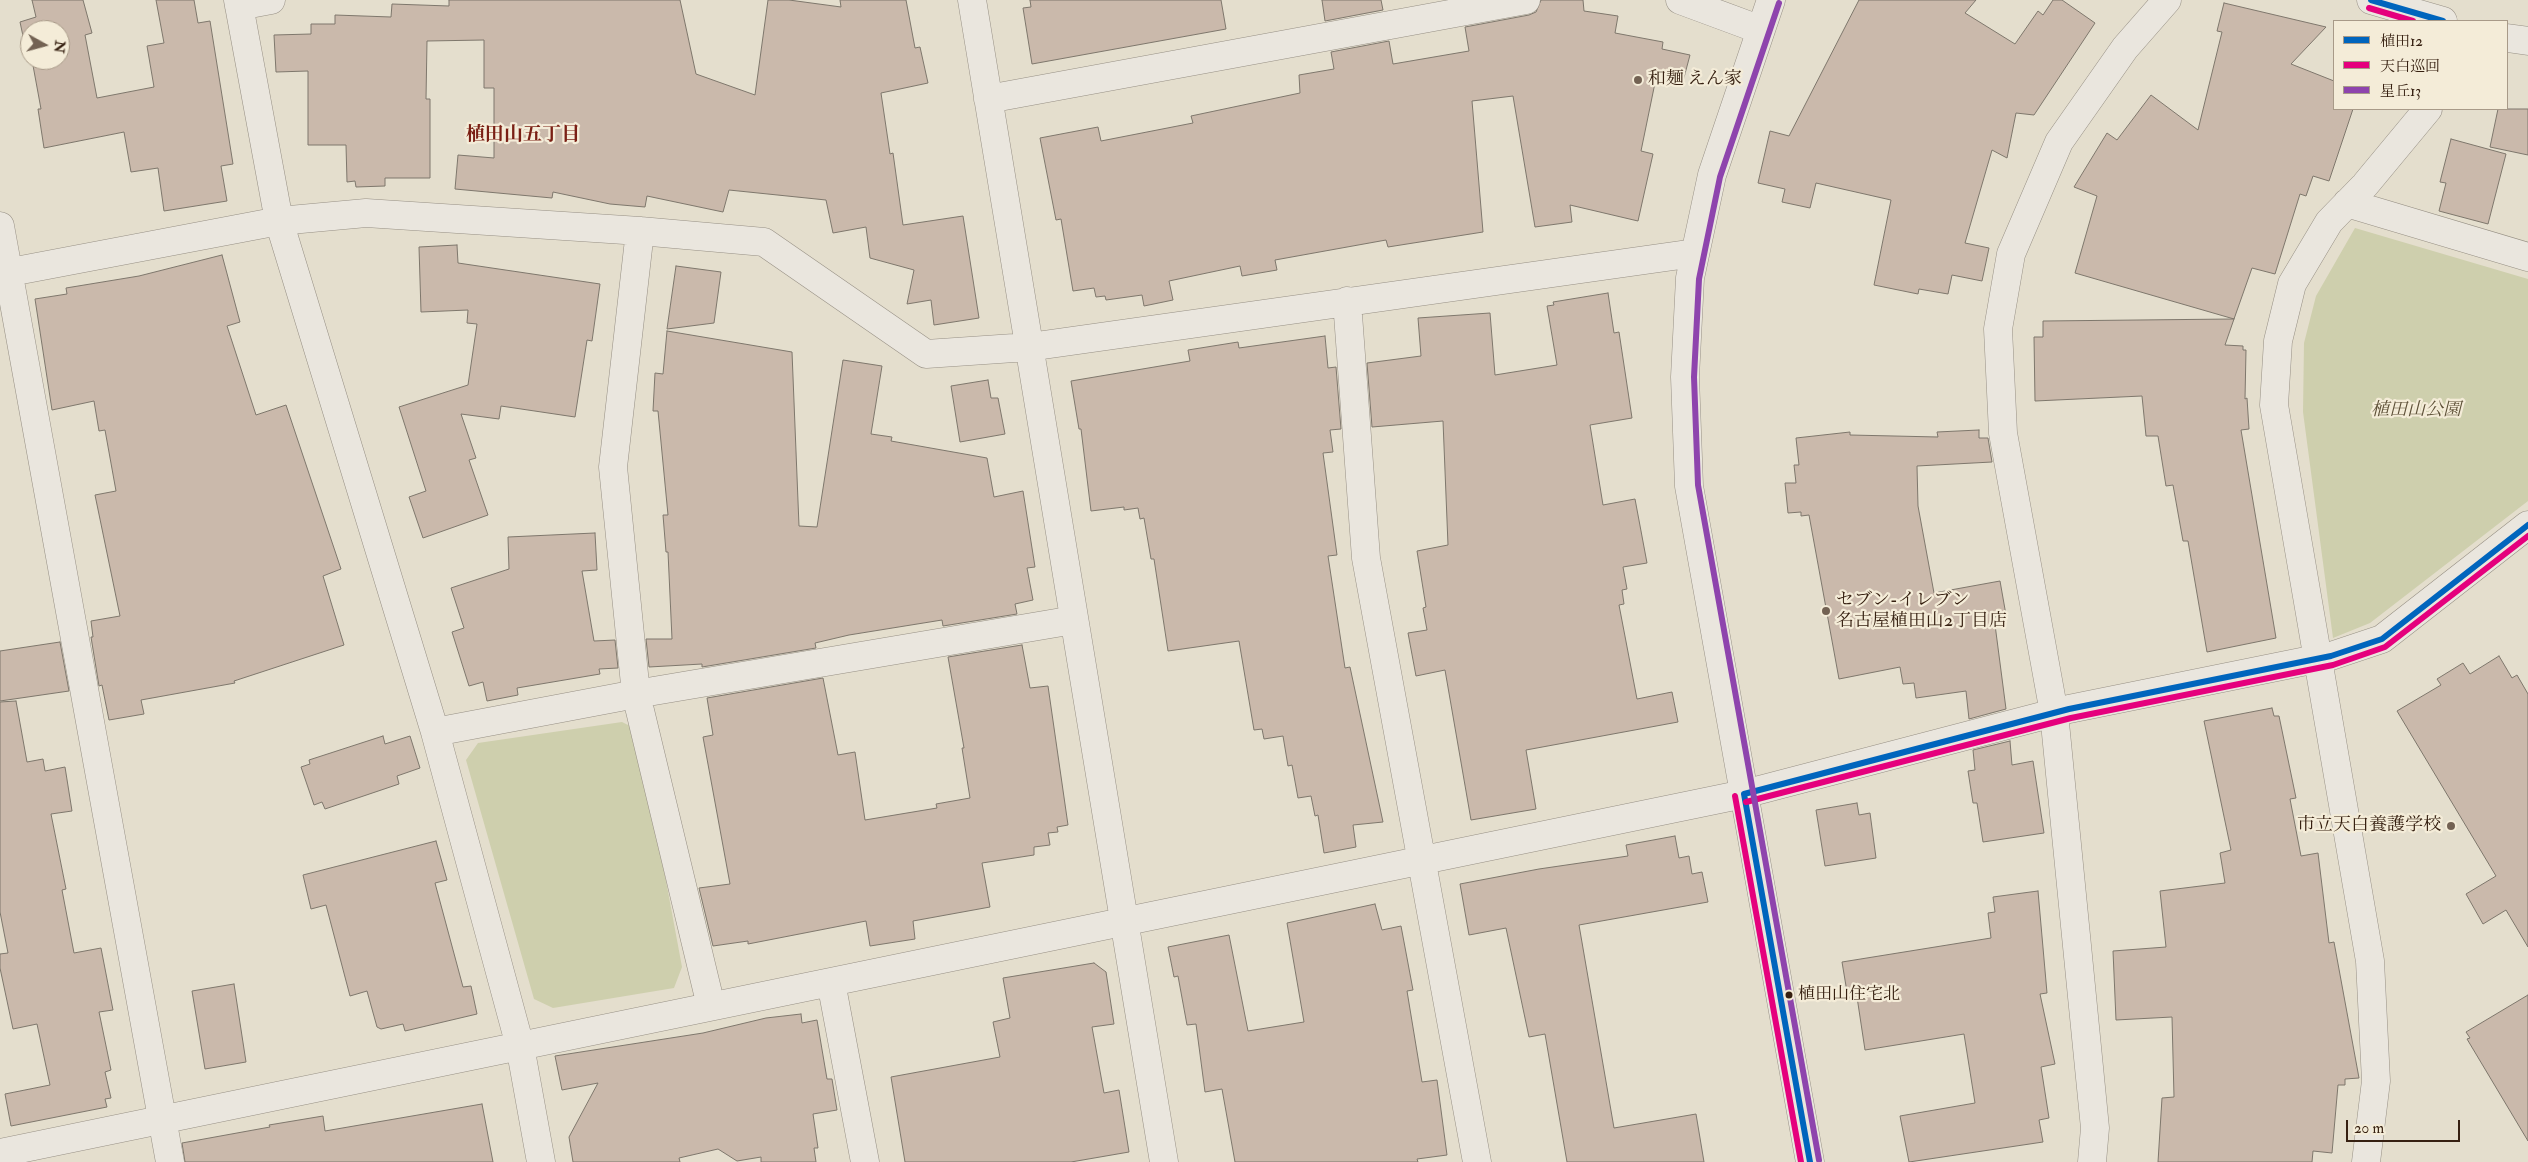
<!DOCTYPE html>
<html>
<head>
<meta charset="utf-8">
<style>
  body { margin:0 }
  #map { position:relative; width:2528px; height:1162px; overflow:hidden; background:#e4decd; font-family:"IM FELL Double Pica","Noto Serif JP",serif }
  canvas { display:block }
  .legend { position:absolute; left:2333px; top:20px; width:175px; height:90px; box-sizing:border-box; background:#f4ecd8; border:1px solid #a89a88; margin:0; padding:6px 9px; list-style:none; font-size:15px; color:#362011 }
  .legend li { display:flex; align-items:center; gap:10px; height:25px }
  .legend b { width:25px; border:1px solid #a89a88 }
  .north { position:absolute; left:20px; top:20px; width:50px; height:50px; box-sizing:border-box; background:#f4ecd8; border:1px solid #a89a88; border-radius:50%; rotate:97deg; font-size:14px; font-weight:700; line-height:20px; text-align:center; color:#362011 }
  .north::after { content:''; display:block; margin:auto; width:18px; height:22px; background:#736253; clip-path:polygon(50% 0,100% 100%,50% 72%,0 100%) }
  .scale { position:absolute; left:2346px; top:1120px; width:114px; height:22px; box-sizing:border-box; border:2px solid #362011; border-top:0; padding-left:6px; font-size:15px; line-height:18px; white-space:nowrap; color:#362011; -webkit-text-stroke:4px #f4ecd8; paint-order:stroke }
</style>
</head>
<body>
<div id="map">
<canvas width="2528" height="1162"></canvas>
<ul class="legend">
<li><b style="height:6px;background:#0065bd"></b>植田12</li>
<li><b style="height:6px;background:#e5007d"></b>天白巡回</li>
<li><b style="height:6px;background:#8e44ad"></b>星丘13</li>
</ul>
<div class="north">N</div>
<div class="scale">20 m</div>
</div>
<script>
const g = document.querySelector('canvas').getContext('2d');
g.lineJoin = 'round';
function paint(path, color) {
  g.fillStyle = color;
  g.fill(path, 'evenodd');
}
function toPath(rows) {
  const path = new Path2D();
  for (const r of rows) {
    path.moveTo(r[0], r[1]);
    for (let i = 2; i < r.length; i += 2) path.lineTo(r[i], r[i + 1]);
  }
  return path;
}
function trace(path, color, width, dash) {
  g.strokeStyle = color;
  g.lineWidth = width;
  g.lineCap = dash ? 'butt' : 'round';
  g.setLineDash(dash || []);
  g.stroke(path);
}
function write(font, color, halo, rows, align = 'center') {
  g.font = font + ' "IM FELL Double Pica","Noto Serif JP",serif';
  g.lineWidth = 4.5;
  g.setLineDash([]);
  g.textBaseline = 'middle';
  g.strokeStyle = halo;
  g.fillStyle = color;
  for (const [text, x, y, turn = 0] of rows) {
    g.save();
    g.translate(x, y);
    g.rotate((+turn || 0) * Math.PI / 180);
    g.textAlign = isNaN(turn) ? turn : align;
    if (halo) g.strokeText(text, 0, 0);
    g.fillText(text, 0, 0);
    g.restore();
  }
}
paint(toPath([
  [2355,228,2528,279,2528,501,2370,623,2333,638,2303,412,2304,343,2316,296],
  [622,722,638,730,682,967,674,988,553,1008,534,999,466,760,478,743]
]), '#cecfad');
const building = toPath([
  [32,0,83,0,92,33,85,35,97,98,154,87,147,46,164,43,156,0,194,0,198,23,210,21,233,164,221,166,227,201,164,211,158,168,131,172,124,132,44,148,38,109,41,109,32,60,60,60,60,30,30,30,30,49,26,50,20,22,36,17,32,0],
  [449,0,680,0,696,74,755,95,768,0,789,0,841,7,840,0,906,0,915,48,920,47,928,83,881,93,890,154,893,153,903,225,963,216,979,318,934,325,931,300,907,304,914,270,870,258,866,227,833,233,826,200,729,190,723,212,647,196,645,207,610,204,553,192,552,198,455,189,458,155,494,158,494,88,484,88,484,40,427,41,426,99,430,99,430,178,385,178,385,186,356,187,355,181,347,182,346,145,308,145,308,71,276,72,274,35,311,34,311,24,335,24,335,15,391,17,392,4,449,6,449,0],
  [1030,0,1221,0,1226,29,1032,64,1023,8,1031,7,1030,0],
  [1322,0,1381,0,1383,10,1325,21,1322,0],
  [1541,0,1583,0,1584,11,1618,16,1615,33,1663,42,1662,49,1690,55,1682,85,1656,78,1641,151,1653,154,1638,221,1570,205,1572,222,1535,227,1513,96,1472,101,1483,232,1388,247,1386,240,1275,260,1277,270,1242,276,1240,266,1169,281,1173,300,1144,306,1142,295,1106,300,1105,296,1096,297,1094,288,1073,291,1061,219,1056,220,1040,138,1098,127,1101,141,1193,123,1191,116,1300,93,1299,75,1334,69,1331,52,1389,41,1393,64,1469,51,1465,27,1529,15,1536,12,1541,0],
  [1859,0,1976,0,1965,13,2015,44,2038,11,2043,15,2053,0,2062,0,2095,23,2034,115,2016,113,2007,158,1992,150,1965,243,1989,248,1982,281,1952,275,1948,294,1919,289,1918,294,1874,285,1891,200,1816,183,1810,208,1782,202,1785,189,1758,183,1770,131,1789,136,1859,0],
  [2224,3,2326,27,2291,64,2334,81,2334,109,2353,109,2329,181,2313,176,2306,196,2300,194,2275,274,2252,268,2234,319,2075,273,2097,196,2074,187,2107,133,2117,140,2151,95,2198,130,2222,32,2217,31,2224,3],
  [2498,109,2528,109,2528,155,2490,147,2498,109],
  [2451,139,2506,154,2488,224,2439,211,2446,183,2440,182,2451,139],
  [457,245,458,263,600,284,592,341,587,340,575,417,501,406,499,419,461,414,476,458,469,460,488,515,423,538,409,497,426,491,399,407,468,385,477,324,467,323,468,310,421,312,419,247,457,245],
  [222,255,240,322,227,326,256,415,286,405,341,569,323,576,344,645,234,681,235,683,141,700,144,714,109,720,102,685,99,686,91,637,93,637,91,621,120,616,95,495,116,491,105,430,99,431,94,401,52,410,35,299,67,294,66,288,139,276,222,255],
  [676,266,721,272,714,323,667,329,676,266],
  [1608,293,1614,333,1619,332,1632,418,1590,425,1603,505,1635,499,1647,563,1623,567,1627,589,1622,590,1624,604,1619,605,1637,699,1672,692,1678,722,1526,750,1536,809,1471,820,1445,670,1416,676,1408,633,1427,630,1423,608,1426,607,1417,551,1448,545,1443,421,1372,427,1367,363,1421,356,1418,318,1490,313,1495,375,1557,365,1547,306,1554,305,1553,302,1608,293],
  [2234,319,2225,345,2243,346,2243,350,2246,350,2245,399,2247,398,2249,429,2241,430,2276,638,2207,652,2188,541,2183,541,2173,485,2166,486,2158,436,2146,436,2142,396,2035,401,2034,337,2043,337,2043,321,2234,319],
  [667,331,792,352,799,526,817,527,843,360,882,366,871,434,892,437,891,441,987,458,994,497,1023,491,1035,567,1027,568,1033,600,1015,604,1017,614,943,626,942,620,849,635,815,643,816,648,702,667,702,664,649,667,646,639,672,639,668,552,666,552,663,515,668,515,658,411,653,411,655,373,663,374,667,331],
  [1325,336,1328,368,1336,367,1341,429,1330,430,1333,452,1323,453,1337,555,1328,556,1345,668,1350,667,1383,822,1353,825,1356,847,1324,853,1318,815,1315,816,1311,796,1298,798,1292,765,1288,766,1283,736,1264,739,1262,729,1254,730,1239,641,1168,651,1154,559,1151,559,1144,518,1140,519,1138,508,1124,510,1124,507,1091,511,1081,429,1079,429,1071,381,1190,361,1188,350,1238,342,1239,348,1325,336],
  [988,380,991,398,998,398,1005,434,960,442,951,386,988,380],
  [1979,430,1979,438,1988,438,1992,462,1917,466,1918,506,1934,593,2000,581,2006,615,1994,617,2006,709,1969,719,1966,691,1916,698,1914,683,1903,684,1900,667,1839,679,1809,515,1801,516,1801,512,1788,513,1785,483,1796,483,1794,465,1799,465,1796,438,1850,432,1850,435,1938,437,1937,432,1979,430],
  [595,533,597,570,582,571,594,641,615,640,618,668,599,669,600,674,517,688,518,695,487,701,483,682,469,686,452,632,464,628,451,588,509,569,508,537,595,533],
  [60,642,69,691,0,701,0,651,60,642],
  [1022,645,1030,688,1048,686,1068,825,1057,827,1058,832,1048,833,1050,845,1034,847,1034,855,982,863,990,907,913,921,915,939,870,946,866,921,748,944,748,941,713,946,699,888,730,884,703,737,713,735,707,698,823,678,838,755,855,752,865,820,937,808,936,804,970,798,962,748,964,748,948,657,1022,645],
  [2499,656,2512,678,2517,675,2528,694,2528,947,2506,910,2483,924,2466,894,2496,876,2397,711,2441,685,2437,679,2463,663,2470,674,2499,656],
  [16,701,27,762,43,759,45,771,65,767,72,811,51,814,66,889,62,890,74,953,101,948,113,1010,99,1012,111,1070,105,1072,111,1098,105,1099,107,1107,11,1126,5,1094,50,1085,37,1024,13,1029,0,968,0,954,8,953,0,912,0,702,16,701],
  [2272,708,2274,716,2279,716,2296,798,2290,799,2301,856,2318,853,2329,943,2334,942,2359,1078,2345,1079,2345,1085,2338,1085,2332,1153,2313,1151,2312,1162,2158,1162,2162,1098,2174,1097,2172,1017,2116,1020,2113,951,2166,947,2160,891,2225,883,2220,853,2231,850,2204,721,2272,708],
  [383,736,385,744,410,736,420,768,397,776,399,784,325,809,322,802,314,805,301,767,310,764,309,760,383,736],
  [2010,741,2012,765,2033,761,2044,833,1983,842,1977,803,1973,803,1968,771,1975,770,1973,750,2010,741],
  [1857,803,1859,815,1870,813,1876,858,1825,866,1816,810,1857,803],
  [1675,836,1679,858,1689,856,1692,874,1702,872,1708,902,1579,925,1614,1128,1696,1114,1704,1162,1567,1162,1545,1034,1529,1037,1506,928,1469,935,1460,884,1539,869,1628,856,1626,845,1675,836],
  [436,841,447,880,435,883,463,987,471,986,477,1014,405,1031,403,1024,381,1029,377,1027,367,991,350,996,326,905,311,909,303,875,436,841],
  [2038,891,2047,993,2040,994,2055,1064,2041,1067,2049,1118,2039,1120,2043,1142,1909,1162,1900,1116,1975,1103,1964,1034,1865,1050,1857,997,1848,998,1842,962,1991,938,1988,913,1995,912,1993,897,2038,891],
  [1375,904,1382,930,1401,926,1413,990,1407,991,1422,1082,1437,1080,1447,1155,1417,1159,1418,1162,1235,1162,1222,1089,1205,1092,1196,1024,1187,1025,1178,976,1174,977,1168,947,1229,935,1248,1031,1304,1022,1287,923,1375,904],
  [1094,963,1106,972,1114,1024,1092,1027,1104,1093,1119,1090,1129,1152,1071,1162,905,1162,891,1077,1000,1057,993,1022,1010,1018,1003,978,1094,963],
  [234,984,246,1062,205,1069,192,991,234,984],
  [2528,995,2528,1141,2467,1039,2470,1038,2466,1032,2528,995],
  [801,1014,802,1023,817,1020,827,1079,832,1079,837,1110,813,1114,818,1148,814,1148,816,1162,761,1162,761,1157,737,1161,718,1149,679,1158,680,1162,573,1162,569,1137,598,1083,562,1090,555,1056,703,1033,766,1018,801,1014],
  [482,1104,493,1162,185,1162,182,1143,270,1127,269,1125,323,1116,325,1131,482,1104]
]);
paint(building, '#cab9ab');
trace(building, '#7e776c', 1);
const minor = toPath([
  [238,0,279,221,435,732,520,1046,541,1162],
  [972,0,1164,1162],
  [1680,0,1761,30],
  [1771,0,1712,175,1690,278,1685,377,1689,486,1810,1162],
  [2371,0,2443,21],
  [239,6,271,0],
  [2507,38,2528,41],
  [988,99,1526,0],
  [2347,203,2528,257],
  [0,226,170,1162],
  [640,231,613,467,636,694,711,1006],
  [0,274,279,221,366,213,640,231,764,242,926,354,1029,347,1695,253],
  [1347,301,1366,558,1477,1162],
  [435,732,636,694,1074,620],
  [831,982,865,1162],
  [0,1153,1744,794,2069,709,2331,656,2382,639,2528,525],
  [2092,1162,2095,1128,2054,713,2003,433,1998,329,2011,254,2059,142,2125,48,2167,0],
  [2366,1162,2376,1081,2370,961,2274,405,2278,341,2292,284,2329,222,2365,185,2428,109]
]);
trace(minor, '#979085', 29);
trace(minor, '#eae6de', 28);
trace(toPath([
  [2371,0,2443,21],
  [1744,794,2069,709,2331,656,2382,639,2528,525],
  [1744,794,1810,1162]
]), '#0065bd', 6);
trace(toPath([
  [2369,8,2413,21],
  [1735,796,1801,1162],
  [1746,802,2071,718,2333,665,2385,647,2528,536]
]), '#e5007d', 6);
trace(toPath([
  [1779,3,1720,177,1699,279,1694,377,1698,485,1819,1160]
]), '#8e44ad', 6);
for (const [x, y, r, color] of [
  [1638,80,5,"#736253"],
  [1826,611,5,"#736253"],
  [2451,826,5,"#736253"],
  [1789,995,4.5,"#362011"]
]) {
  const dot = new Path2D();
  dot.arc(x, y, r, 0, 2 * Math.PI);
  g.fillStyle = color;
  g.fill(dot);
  trace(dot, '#f4ecd8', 2);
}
write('17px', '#362011', '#f4ecd8', [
  ["植田山住宅北",1798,995]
], 'left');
write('18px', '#362011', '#f4ecd8', [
  ["和麺 えん家",1648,80],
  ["セブン-イレブン",1836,601],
  ["名古屋植田山2丁目店",1836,622],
  ["市立天白養護学校",2441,826,"right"]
], 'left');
write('italic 18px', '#5e5138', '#f4ecd8', [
  ["植田山公園",2416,411]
]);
write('bold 19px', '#7a1f14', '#f4ecd8', [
  ["植田山五丁目",523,136]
]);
</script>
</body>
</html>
